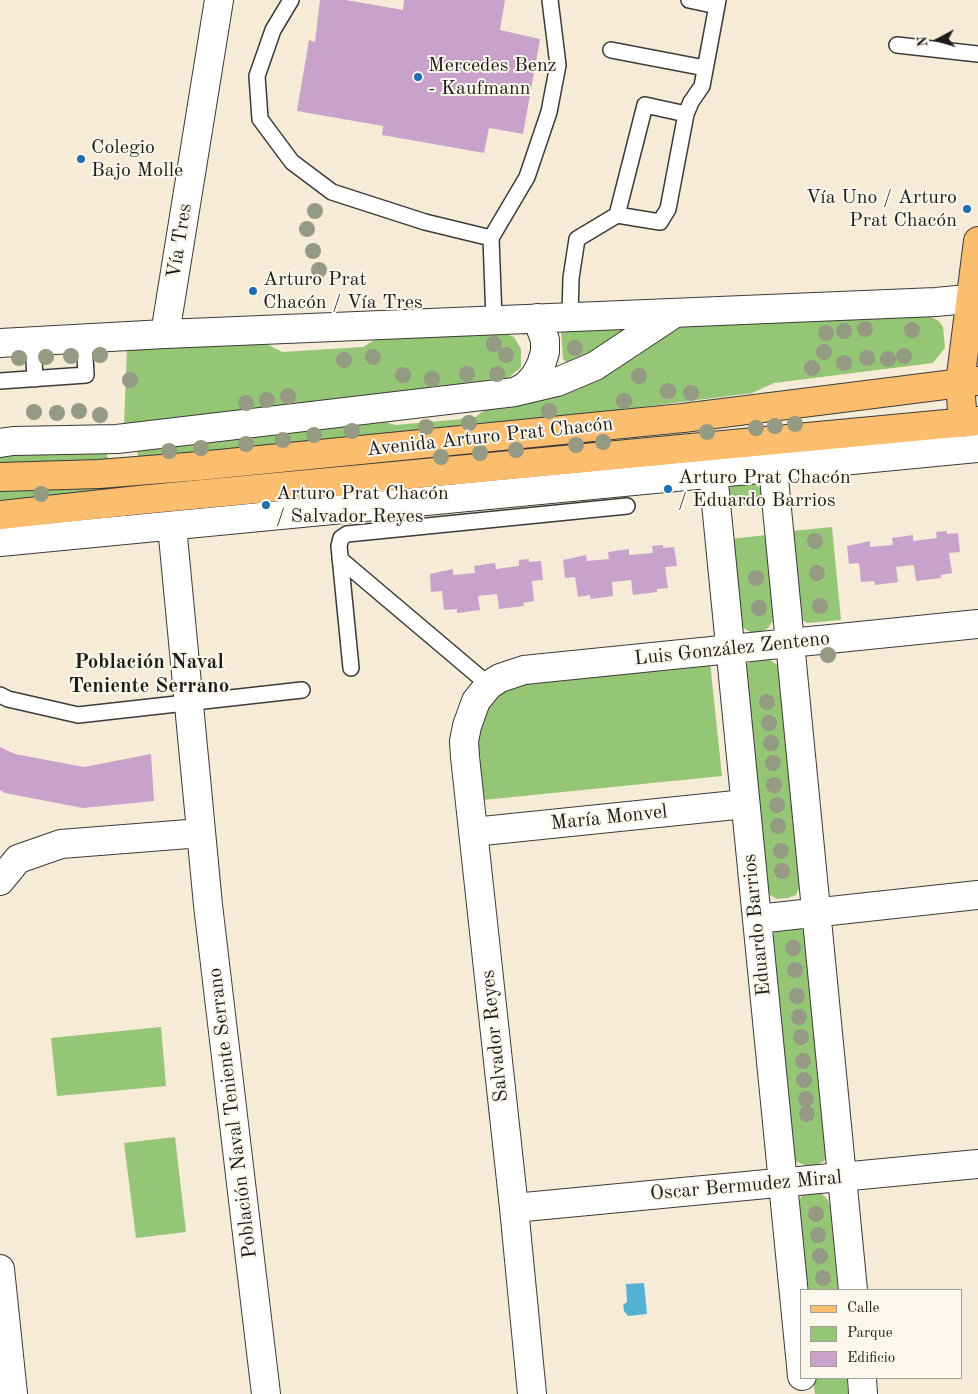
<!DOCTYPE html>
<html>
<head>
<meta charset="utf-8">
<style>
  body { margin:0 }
  #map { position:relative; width:978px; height:1394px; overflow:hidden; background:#f6ebd7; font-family:"Old Standard TT",serif }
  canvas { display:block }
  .legend { position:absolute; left:800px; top:1289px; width:162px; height:90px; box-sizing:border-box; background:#fbf7ec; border:1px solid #a29f99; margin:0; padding:6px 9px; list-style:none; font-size:15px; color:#1c1c1c }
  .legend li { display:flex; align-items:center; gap:10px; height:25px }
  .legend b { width:25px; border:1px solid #a29f99 }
  .north { position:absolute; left:913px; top:15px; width:50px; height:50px; -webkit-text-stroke:4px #fbf7ec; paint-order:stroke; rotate:264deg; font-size:14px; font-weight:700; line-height:20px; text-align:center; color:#1c1c1c }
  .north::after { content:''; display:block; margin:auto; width:18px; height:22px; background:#1c1c1c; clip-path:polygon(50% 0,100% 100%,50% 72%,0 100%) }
</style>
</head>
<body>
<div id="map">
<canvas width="978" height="1394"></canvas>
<ul class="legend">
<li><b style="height:6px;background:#fbbd6e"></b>Calle</li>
<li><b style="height:14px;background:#95c676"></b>Parque</li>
<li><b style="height:14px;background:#c8a2ca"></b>Edificio</li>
</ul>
<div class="north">N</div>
</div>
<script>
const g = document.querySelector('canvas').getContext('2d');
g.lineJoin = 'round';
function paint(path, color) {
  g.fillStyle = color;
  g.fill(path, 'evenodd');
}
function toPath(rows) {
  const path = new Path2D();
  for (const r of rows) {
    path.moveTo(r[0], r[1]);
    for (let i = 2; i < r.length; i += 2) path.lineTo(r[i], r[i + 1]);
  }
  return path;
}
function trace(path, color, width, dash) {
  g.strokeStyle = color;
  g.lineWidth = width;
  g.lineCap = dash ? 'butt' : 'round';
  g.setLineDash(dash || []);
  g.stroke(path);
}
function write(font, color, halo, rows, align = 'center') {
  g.font = font + ' "Old Standard TT",serif';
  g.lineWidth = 4;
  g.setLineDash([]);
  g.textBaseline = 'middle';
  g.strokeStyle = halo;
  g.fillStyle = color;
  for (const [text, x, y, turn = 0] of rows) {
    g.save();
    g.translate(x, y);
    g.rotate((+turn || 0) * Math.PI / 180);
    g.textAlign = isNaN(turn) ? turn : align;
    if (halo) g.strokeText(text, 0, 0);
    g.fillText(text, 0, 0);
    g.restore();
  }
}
paint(toPath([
  [927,315,939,321,943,327,945,348,933,363,774,383,752,393,618,410,139,460,137,450,380,420,395,425,474,418,490,406,675,326],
  [622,326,622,332,572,367,563,359,561,330],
  [502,332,514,337,521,349,521,367,506,380,124,426,127,348,263,342,282,352,363,347,379,337],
  [0,452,107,453,108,464,0,468],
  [133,482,134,490,0,500,0,488],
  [753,482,762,490,762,504,728,508,726,493,732,484],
  [832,527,841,620,807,623,801,619,792,531],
  [767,535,774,620,767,629,758,633,750,632,742,627,738,620,730,539],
  [764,657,770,660,779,666,800,886,796,895,788,898,777,899,770,895,763,888,744,672,747,664,754,659],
  [710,662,722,776,483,800,476,735,482,710,498,693,521,682],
  [798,926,806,933,827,1152,824,1161,816,1165,805,1165,797,1162,791,1155,772,939,775,930],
  [161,1027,166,1086,57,1096,51,1038],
  [175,1137,186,1232,136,1238,124,1143],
  [820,1192,828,1200,830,1206,838,1290,804,1290,797,1204,803,1194],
  [813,1378,847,1378,848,1394,815,1394]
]), '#95c676');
paint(toPath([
  [644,1283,647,1314,628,1316,624,1311,623,1305,627,1302,626,1284]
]), '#55b1d3');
paint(toPath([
  [320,0,346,0,403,10,404,0,505,0,500,30,540,39,523,134,489,128,484,153,382,135,383,126,297,111,309,40,315,42],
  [947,531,947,534,958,533,960,552,949,553,952,573,941,575,941,578,916,581,914,565,896,567,898,582,875,585,874,581,861,582,859,563,849,564,847,546,870,541,870,547,893,545,892,538,913,535,913,541,937,538,936,532],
  [663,545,663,548,674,547,677,566,665,567,668,588,657,589,657,592,633,595,631,580,612,582,613,596,591,599,590,595,578,597,575,577,565,578,563,560,586,555,587,561,609,559,608,552,629,549,629,555,653,553,652,546],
  [529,559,529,562,541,561,543,580,532,581,534,601,523,603,524,606,499,609,497,594,478,596,480,610,457,613,457,609,444,610,442,591,431,592,430,574,453,569,453,575,475,573,474,566,495,563,496,569,519,566,519,560],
  [0,747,15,754,84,767,151,754,154,801,83,808,5,793,0,790]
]), '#c8a2ca');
const lane = toPath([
  [291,0,273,30,257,76,260,119,292,162,332,192,425,222,491,238],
  [689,0,717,6],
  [897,45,978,54],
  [611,50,705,68],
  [617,215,660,222,668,209,686,114],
  [570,317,571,278,577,239,617,215,645,105,686,114,691,102,702,86,718,0],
  [494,320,491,238,527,177,549,112,558,65,550,0],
  [33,341,35,379],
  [0,381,86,375,84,338],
  [340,559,489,685],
  [351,668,339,546,341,538,347,534,627,506],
  [0,695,8,699,78,715,302,690]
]);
const street = toPath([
  [165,334,219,0],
  [0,343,165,334,936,302,978,298],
  [515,392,526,386,535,376,541,365,545,352,545,340,537,318],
  [0,443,13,441,117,439,515,392,557,382,595,366,675,313],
  [773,468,853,1290],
  [713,473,802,1376],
  [172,526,208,905,266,1394],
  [0,542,978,448],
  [473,832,745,804],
  [0,881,18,859,61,844,201,833],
  [757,919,978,895],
  [514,1208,978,1164],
  [0,1269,13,1394],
  [862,1378,863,1394],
  [532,1394,514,1208,465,757,464,741,467,726,476,701,489,685,500,678,524,670,978,624]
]);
const primary = toPath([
  [963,423,960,383,978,241]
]);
const highway = toPath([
  [0,477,99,474,199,466,683,418,978,381],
  [0,515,139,500,978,421]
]);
trace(lane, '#3d3b38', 18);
trace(street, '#3d3b38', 30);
trace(primary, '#3d3b38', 30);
trace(highway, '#3d3b38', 30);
trace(lane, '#fff', 15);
trace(street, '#fff', 28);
trace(primary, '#fbbd6e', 28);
trace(highway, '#fbbd6e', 28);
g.fillStyle = '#959a82';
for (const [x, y] of [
  [315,211],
  [307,229],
  [313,251],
  [319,270],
  [865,329],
  [912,330],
  [844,331],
  [826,333],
  [494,344],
  [575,348],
  [824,352],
  [100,355],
  [506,355],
  [71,356],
  [904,356],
  [46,357],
  [373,357],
  [19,358],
  [867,358],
  [888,359],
  [344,360],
  [844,363],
  [812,368],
  [467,374],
  [497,374],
  [403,375],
  [639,376],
  [432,379],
  [130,380],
  [668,391],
  [691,393],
  [288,396],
  [267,400],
  [624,401],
  [246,403],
  [79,411],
  [549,411],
  [34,412],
  [57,413],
  [100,415],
  [469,423],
  [795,424],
  [775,426],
  [426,427],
  [756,428],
  [352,431],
  [707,432],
  [314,435],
  [283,440],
  [603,442],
  [246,444],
  [576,445],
  [201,448],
  [516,450],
  [169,451],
  [480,453],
  [441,457],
  [41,494],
  [815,541],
  [817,573],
  [756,578],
  [820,606],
  [759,608],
  [828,655],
  [767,702],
  [769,723],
  [771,743],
  [773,763],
  [774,785],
  [777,805],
  [778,826],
  [781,851],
  [782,871],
  [793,948],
  [795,970],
  [797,996],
  [799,1017],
  [801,1037],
  [803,1061],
  [804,1080],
  [806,1099],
  [807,1114],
  [816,1214],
  [818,1235],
  [820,1256],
  [823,1278]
]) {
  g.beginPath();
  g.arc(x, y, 8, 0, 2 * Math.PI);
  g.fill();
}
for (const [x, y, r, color] of [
  [418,77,5,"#1f6fb2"],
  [81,159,5,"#1f6fb2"],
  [967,209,5,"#1f6fb2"],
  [253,291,5,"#1f6fb2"],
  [668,489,5,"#1f6fb2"],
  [266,505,5,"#1f6fb2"]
]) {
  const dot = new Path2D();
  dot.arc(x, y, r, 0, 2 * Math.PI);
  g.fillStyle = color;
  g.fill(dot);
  trace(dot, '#fbf7ec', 2);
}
write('20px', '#1c1c1c', '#fbf7ec', [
  ["Mercedes Benz",428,66],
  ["- Kaufmann",428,89],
  ["Colegio",91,148],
  ["Bajo Molle",91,171],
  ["Vía Uno / Arturo",957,198,"right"],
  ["Prat Chacón",957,221,"right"],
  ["Arturo Prat",263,280],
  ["Chacón / Vía Tres",263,303],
  ["Arturo Prat Chacón",678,478],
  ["/ Eduardo Barrios",678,501],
  ["Arturo Prat Chacón",276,494],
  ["/ Salvador Reyes",276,517]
], 'left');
write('20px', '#1c1c1c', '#fbf7ec', [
  ["Vía Tres",180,241,-81],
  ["Avenida Arturo Prat Chacón",490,437,-6],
  ["Luis González Zenteno",732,649,-6],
  ["María Monvel",609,818,-6],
  ["Eduardo Barrios",757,925,-96],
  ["Salvador Reyes",495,1036,-96],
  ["Población Naval Teniente Serrano",233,1113,-97],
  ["Oscar Bermudez Miral",746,1186,-5]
]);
write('bold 21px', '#1c1c1c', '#fbf7ec', [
  ["Población Naval",149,662],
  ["Teniente Serrano",149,686]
]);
</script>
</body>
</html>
